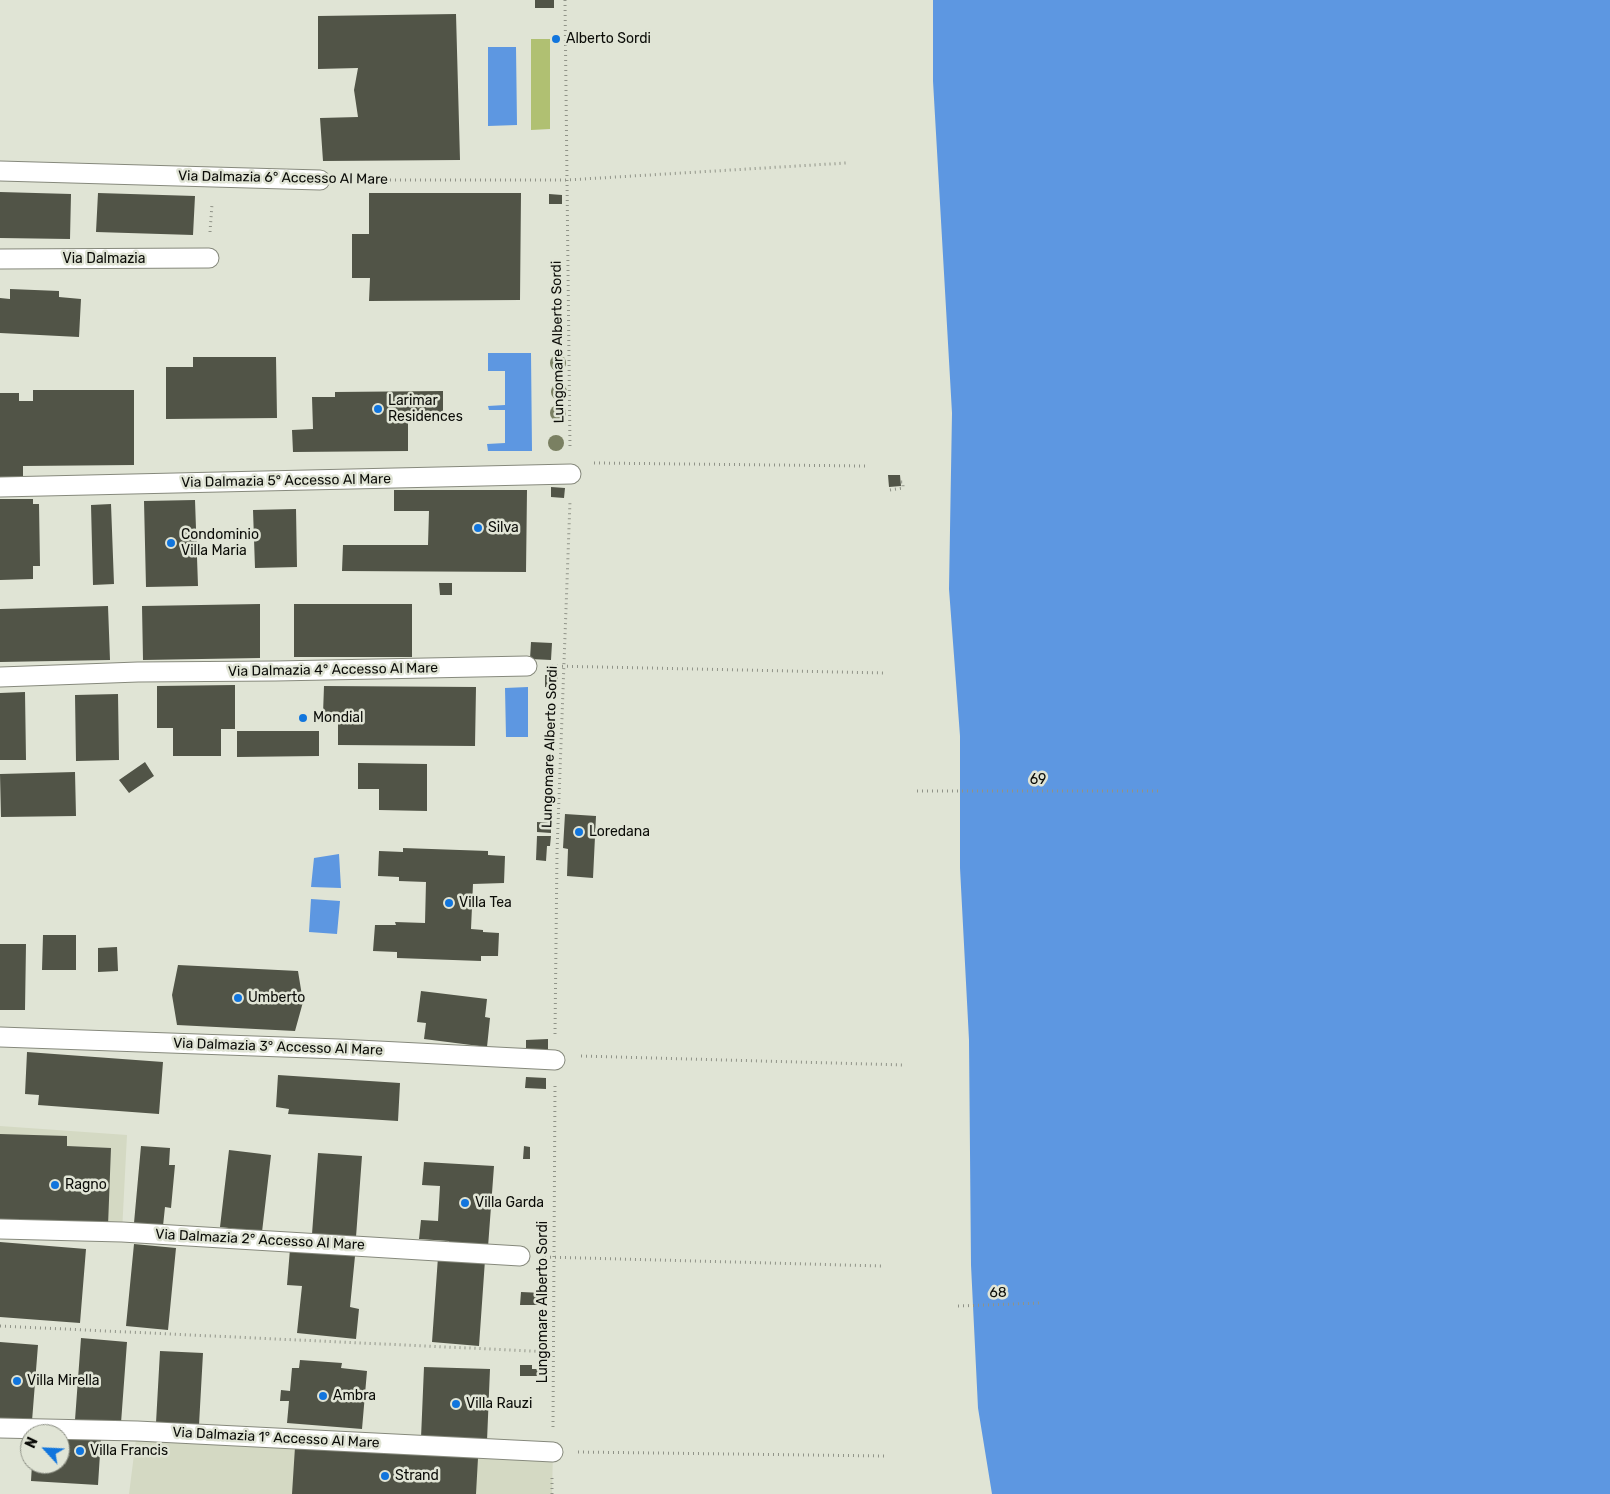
<!DOCTYPE html>
<html>
<head>
<meta charset="utf-8">
<style>
  body { margin:0 }
  #map { position:relative; width:1610px; height:1494px; overflow:hidden; background:#e0e4d5; font-family:Rubik,sans-serif }
  canvas { display:block }
  .north { position:absolute; left:20px; top:1424px; width:50px; height:50px; box-sizing:border-box; background:#e0e4d5; border:1px solid #8b8e83; border-radius:50%; rotate:295deg; font-size:14px; font-weight:700; line-height:20px; text-align:center; color:#0b0c08 }
  .north::after { content:''; display:block; margin:auto; width:18px; height:22px; background:#1175dd; clip-path:polygon(50% 0,100% 100%,50% 72%,0 100%) }
</style>
</head>
<body>
<div id="map">
<canvas width="1610" height="1494"></canvas>
<div class="north">N</div>
</div>
<script>
const g = document.querySelector('canvas').getContext('2d');
g.lineJoin = 'round';
function paint(path, color) {
  g.fillStyle = color;
  g.fill(path, 'evenodd');
}
function toPath(rows) {
  const path = new Path2D();
  for (const r of rows) {
    path.moveTo(r[0], r[1]);
    for (let i = 2; i < r.length; i += 2) path.lineTo(r[i], r[i + 1]);
  }
  return path;
}
function trace(path, color, width, dash) {
  g.strokeStyle = color;
  g.lineWidth = width;
  g.lineCap = dash ? 'butt' : 'round';
  g.setLineDash(dash || []);
  g.stroke(path);
}
function write(font, color, halo, rows, align = 'center') {
  g.font = font + ' Rubik,sans-serif';
  g.lineWidth = 5;
  g.setLineDash([]);
  g.textBaseline = 'middle';
  g.strokeStyle = halo;
  g.fillStyle = color;
  for (const [text, x, y, turn = 0] of rows) {
    g.save();
    g.translate(x, y);
    g.rotate((+turn || 0) * Math.PI / 180);
    g.textAlign = isNaN(turn) ? turn : align;
    if (halo) g.strokeText(text, 0, 0);
    g.fillText(text, 0, 0);
    g.restore();
  }
}
paint(toPath([
  [0,1126,127,1135,122,1232,0,1229],
  [137,1431,553,1452,552,1494,129,1494]
]), '#d4d9c3');
paint(toPath([
  [531,39,550,39,550,129,531,130]
]), '#b0c072');
paint(toPath([
  [933,0,1610,0,1610,1494,992,1494,978,1408,971,1265,969,1040,960,868,960,736,949,589,952,413,933,81],
  [488,47,516,47,517,125,488,126],
  [488,353,531,353,532,451,488,451,487,444,505,443,505,410,489,410,488,406,505,405,505,371,488,371],
  [528,687,528,737,506,737,505,688],
  [339,854,341,888,311,887,314,858],
  [311,899,340,901,337,934,309,932]
]), '#5d97e1');
paint(toPath([
  [535,0,554,0,554,8,535,8],
  [456,14,460,160,323,161,320,118,358,117,354,90,358,68,318,69,318,16],
  [0,192,71,194,70,239,0,238],
  [98,193,195,196,193,235,96,232],
  [369,193,521,193,520,300,369,301,370,278,352,278,352,234,369,234],
  [549,194,562,195,562,204,549,204],
  [10,289,59,291,59,297,81,299,79,337,0,333,0,298,10,299],
  [553,315,559,316,561,340,553,340],
  [193,357,276,357,277,418,166,419,166,367,193,367],
  [33,390,134,390,134,465,23,466,23,477,0,478,0,393,19,393,19,401,33,401],
  [443,391,443,422,408,422,408,451,293,452,292,430,313,429,312,397,335,397,335,392],
  [888,475,900,475,901,486,889,487],
  [551,487,565,488,564,498,551,497],
  [394,490,527,490,526,572,342,571,343,545,428,545,429,511,394,511],
  [0,499,33,499,33,504,39,504,40,566,33,566,33,579,0,580],
  [195,500,198,586,146,587,144,501],
  [111,504,114,584,93,585,91,505],
  [296,509,297,567,255,568,253,510],
  [439,583,452,583,452,595,440,595],
  [260,604,260,658,143,660,142,606],
  [294,604,412,604,412,657,294,657],
  [108,606,110,660,0,662,0,609],
  [531,642,552,643,551,660,530,659],
  [545,675,558,675,558,688,545,687],
  [235,685,235,729,221,729,221,756,173,756,173,728,157,728,157,686],
  [324,686,476,687,475,746,338,745,338,713,323,714],
  [25,692,26,760,0,760,0,693],
  [118,694,119,760,76,761,75,695],
  [237,731,319,731,319,756,237,757],
  [145,762,154,776,129,793,119,780],
  [358,763,427,764,427,811,379,810,379,789,358,789],
  [75,772,76,816,1,817,0,774],
  [565,814,596,816,593,878,567,876,568,849,563,848],
  [537,822,551,823,551,833,537,832],
  [537,836,551,836,550,846,547,846,546,861,536,860],
  [403,848,488,851,488,855,505,856,504,883,473,884,471,929,483,930,483,932,499,933,498,956,481,956,481,961,397,958,397,952,373,951,375,925,396,925,395,922,425,923,426,882,399,881,399,877,378,876,379,851,403,852],
  [43,935,76,935,76,970,42,970],
  [0,944,26,944,25,1010,0,1010],
  [117,947,118,971,98,972,98,948],
  [178,965,298,971,303,1002,295,1031,177,1025,172,995],
  [421,991,487,999,485,1017,490,1018,487,1047,424,1039,426,1023,417,1022],
  [548,1039,548,1056,526,1055,526,1040],
  [27,1052,163,1062,159,1114,38,1105,39,1095,25,1094],
  [278,1075,400,1083,398,1121,288,1114,289,1109,276,1107],
  [526,1077,546,1078,546,1089,525,1088],
  [0,1134,67,1136,67,1146,111,1148,108,1226,0,1223],
  [141,1146,170,1148,169,1165,175,1165,171,1208,165,1207,163,1226,134,1223],
  [524,1146,530,1147,530,1159,523,1159],
  [229,1150,271,1155,262,1232,220,1227],
  [318,1153,362,1156,356,1237,312,1234],
  [424,1162,494,1166,488,1247,449,1245,449,1241,419,1239,421,1220,438,1221,440,1186,422,1185],
  [0,1242,86,1249,80,1323,0,1317],
  [134,1244,176,1248,168,1330,126,1326],
  [290,1249,355,1256,350,1307,359,1309,356,1339,297,1333,302,1286,287,1285],
  [438,1257,485,1260,479,1346,432,1342],
  [521,1292,543,1293,542,1305,520,1305],
  [81,1338,127,1342,121,1423,75,1420],
  [0,1342,38,1345,32,1421,0,1419],
  [160,1351,203,1353,199,1425,156,1423],
  [300,1360,342,1363,341,1368,367,1371,362,1429,287,1423,289,1401,280,1401,281,1390,290,1391,292,1368,299,1368],
  [520,1365,532,1365,532,1369,544,1369,545,1376,520,1376],
  [424,1367,490,1369,487,1441,421,1438],
  [60,1435,101,1438,98,1485,31,1481,32,1464,60,1464],
  [295,1447,478,1458,476,1494,292,1494]
]), '#515447');
const service = toPath([
  [0,171,320,180],
  [0,259,209,258],
  [0,487,571,474],
  [0,677,138,672,276,671,527,666],
  [0,1037,339,1049,555,1060],
  [0,1229,122,1232,520,1256],
  [0,1428,137,1431,553,1452]
]);
trace(service, '#86897c', 21);
trace(toPath([
  [565,0,570,449],
  [345,180,567,180,846,163],
  [210,232,212,204],
  [594,463,865,466],
  [890,490,903,488,903,482,901,482],
  [552,666,885,673],
  [917,791,1158,791],
  [555,1034,557,852,570,501],
  [581,1056,905,1065],
  [545,1257,882,1266],
  [958,1306,1040,1303],
  [0,1326,553,1352],
  [553,1427,555,1085],
  [578,1452,885,1456],
  [552,1494,552,1478]
]), '#909388', 3, [1, 4]);
trace(service, '#fff', 19);
g.fillStyle = '#7a8062';
for (const [x, y] of [
  [558,363],
  [559,392],
  [558,413],
  [556,443]
]) {
  g.beginPath();
  g.arc(x, y, 8, 0, 2 * Math.PI);
  g.fill();
}
for (const [x, y, r, color] of [
  [556,39,5,"#1175dd"],
  [378,409,5,"#1175dd"],
  [478,528,5,"#1175dd"],
  [171,543,5,"#1175dd"],
  [303,718,5,"#1175dd"],
  [579,832,5,"#1175dd"],
  [449,903,5,"#1175dd"],
  [238,998,5,"#1175dd"],
  [55,1185,5,"#1175dd"],
  [465,1203,5,"#1175dd"],
  [17,1381,5,"#1175dd"],
  [323,1396,5,"#1175dd"],
  [456,1404,5,"#1175dd"],
  [80,1451,5,"#1175dd"],
  [385,1476,5,"#1175dd"]
]) {
  const dot = new Path2D();
  dot.arc(x, y, r, 0, 2 * Math.PI);
  g.fillStyle = color;
  g.fill(dot);
  trace(dot, '#e0e4d5', 2);
}
write('14px', '#0b0c08', '#e0e4d5', [
  ["Alberto Sordi",566,39],
  ["Larimar",388,401],
  ["Residences",388,417],
  ["Silva",488,528],
  ["Condominio",181,535],
  ["Villa Maria",181,551],
  ["Mondial",313,718],
  ["Loredana",589,832],
  ["Villa Tea",459,903],
  ["Umberto",248,998],
  ["Ragno",65,1185],
  ["Villa Garda",475,1203],
  ["Villa Mirella",27,1381],
  ["Ambra",333,1396],
  ["Villa Rauzi",466,1404],
  ["Villa Francis",90,1451],
  ["Strand",395,1476]
], 'left');
write('14px', '#0b0c08', '#e0e4d5', [
  ["Via Dalmazia 6° Accesso Al Mare",283,178,1],
  ["Via Dalmazia",104,259],
  ["Lungomare Alberto Sordi",558,342,-91],
  ["Via Dalmazia 5° Accesso Al Mare",286,481,-1],
  ["Via Dalmazia 4° Accesso Al Mare",333,670,-1],
  ["Lungomare Alberto Sordi",550,747,-88],
  ["69",1038,780],
  ["Via Dalmazia 3° Accesso Al Mare",278,1047,2],
  ["Via Dalmazia 2° Accesso Al Mare",260,1240,3],
  ["68",998,1293,-2],
  ["Lungomare Alberto Sordi",543,1302,-90],
  ["Via Dalmazia 1° Accesso Al Mare",276,1438,3]
]);
</script>
</body>
</html>
